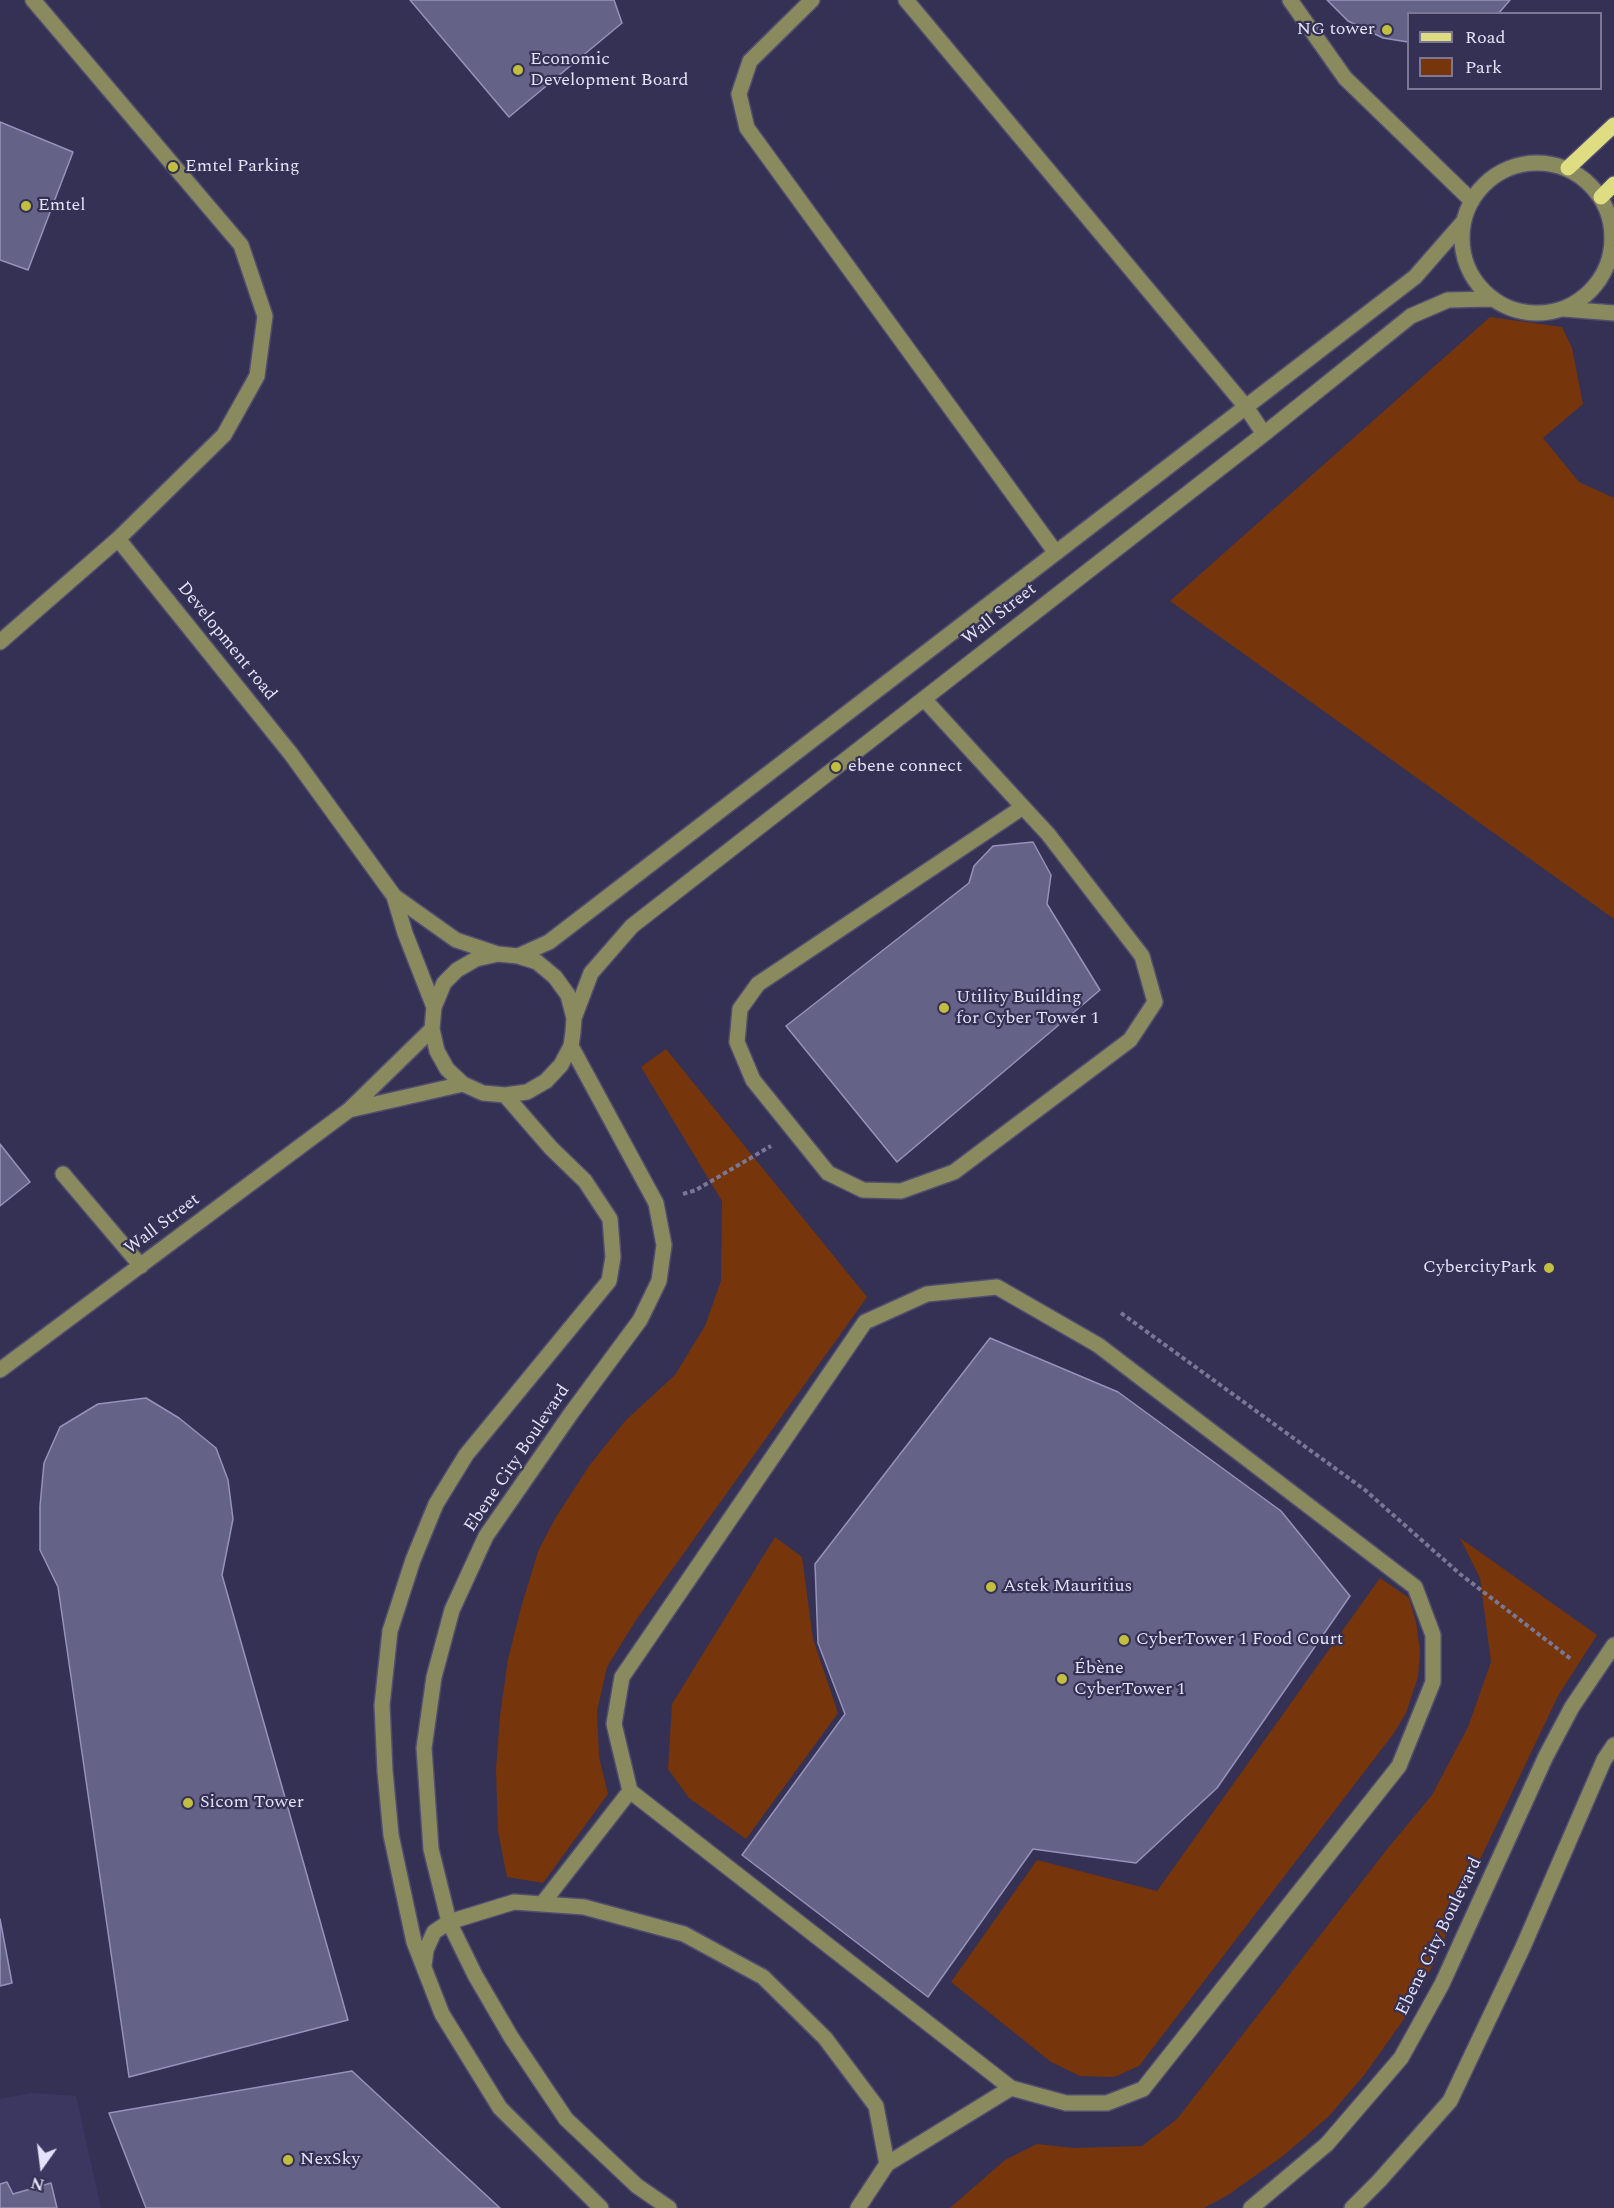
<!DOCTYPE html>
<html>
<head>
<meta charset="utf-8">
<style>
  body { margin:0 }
  #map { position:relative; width:1614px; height:2208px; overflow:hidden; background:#353154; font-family:Spectral,serif }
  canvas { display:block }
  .legend { position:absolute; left:1407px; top:12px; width:195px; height:78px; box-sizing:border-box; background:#353154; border:2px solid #7b7896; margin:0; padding:8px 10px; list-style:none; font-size:18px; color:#e3e2f8 }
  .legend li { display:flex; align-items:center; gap:12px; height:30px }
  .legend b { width:30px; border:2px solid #7b7896 }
  .north { position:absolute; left:12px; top:2136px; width:60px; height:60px; -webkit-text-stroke:4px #353154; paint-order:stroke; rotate:194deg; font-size:16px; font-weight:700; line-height:24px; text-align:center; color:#e3e2f8 }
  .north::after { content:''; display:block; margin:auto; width:21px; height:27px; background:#e3e2f8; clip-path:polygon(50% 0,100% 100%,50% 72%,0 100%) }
</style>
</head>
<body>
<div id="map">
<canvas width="1614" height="2208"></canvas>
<ul class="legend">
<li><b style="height:8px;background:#dedd81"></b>Road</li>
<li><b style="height:16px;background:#76350a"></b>Park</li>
</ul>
<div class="north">N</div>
</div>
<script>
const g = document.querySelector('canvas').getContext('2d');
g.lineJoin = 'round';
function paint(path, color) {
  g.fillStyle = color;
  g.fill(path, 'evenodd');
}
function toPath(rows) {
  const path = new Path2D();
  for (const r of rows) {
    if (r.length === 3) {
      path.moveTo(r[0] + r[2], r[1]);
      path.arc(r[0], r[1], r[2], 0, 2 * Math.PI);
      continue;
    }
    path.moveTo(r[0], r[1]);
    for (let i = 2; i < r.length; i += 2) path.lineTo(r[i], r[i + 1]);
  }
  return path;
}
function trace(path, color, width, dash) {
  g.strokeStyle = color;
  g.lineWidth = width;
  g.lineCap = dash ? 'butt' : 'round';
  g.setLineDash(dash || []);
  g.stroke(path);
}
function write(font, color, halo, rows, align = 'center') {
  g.font = font + ' Spectral,serif';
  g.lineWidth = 4.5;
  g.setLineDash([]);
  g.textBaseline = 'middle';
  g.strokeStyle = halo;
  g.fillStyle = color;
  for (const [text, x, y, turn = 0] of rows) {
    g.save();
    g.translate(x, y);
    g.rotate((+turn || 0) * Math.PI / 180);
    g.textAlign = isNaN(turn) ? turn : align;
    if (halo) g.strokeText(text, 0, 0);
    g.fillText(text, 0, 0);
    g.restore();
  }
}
paint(toPath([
  [32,2093,76,2096,101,2208,0,2208,0,2099]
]), '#3c3761');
paint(toPath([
  [1490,317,1562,327,1572,348,1583,404,1543,438,1579,482,1614,498,1614,919,1170,601],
  [666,1049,867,1297,636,1620,607,1667,597,1711,599,1757,608,1794,543,1883,507,1877,498,1831,496,1770,500,1716,508,1659,522,1604,539,1549,556,1517,589,1466,626,1420,675,1375,705,1326,721,1281,722,1201,641,1067],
  [775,1537,802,1557,813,1639,838,1713,746,1839,689,1798,668,1769,672,1704],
  [1460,1538,1597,1635,1558,1696,1464,1893,1434,1963,1404,2019,1365,2074,1329,2116,1283,2156,1228,2195,1204,2208,950,2208,1005,2160,1037,2144,1073,2148,1142,2146,1177,2119,1388,1848,1432,1795,1468,1727,1491,1662,1480,1578],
  [1380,1578,1409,1598,1416,1622,1420,1651,1418,1677,1406,1713,1394,1733,1139,2066,1114,2077,1080,2076,1051,2062,951,1982,1037,1860,1157,1891]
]), '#76350a');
const building = toPath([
  [410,0,614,0,622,23,509,117,410,0],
  [1327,0,1510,0,1498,14,1408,14,1408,42,1383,38,1348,21,1327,0],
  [0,122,73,152,28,270,0,260,0,122],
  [1033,842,1051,875,1047,904,1100,990,897,1162,786,1026,969,883,974,866,993,846,1033,842],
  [0,1144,30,1182,0,1206,0,1144],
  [990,1338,1118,1392,1281,1511,1350,1596,1217,1788,1136,1863,1033,1849,928,1997,742,1855,845,1714,818,1643,815,1564,990,1338],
  [146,1398,179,1418,216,1448,228,1480,233,1519,222,1575,348,2020,129,2077,58,1587,40,1550,40,1506,44,1463,60,1427,98,1404,146,1398],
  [0,1919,12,1983,0,1986,0,1919],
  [352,2071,500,2208,146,2208,109,2113,352,2071],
  [7,2182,13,2194,51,2183,57,2208,0,2208,0,2184,7,2182]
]);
paint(building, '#656288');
trace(building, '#9592bc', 1.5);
const minor = toPath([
  [33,0,241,245,265,316,257,376,224,435,118,539],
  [812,0,750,61,739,94,747,128,1056,553],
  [906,0,1246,407,1264,434],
  [1290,0,1345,78,1472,201],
  [1537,238,75],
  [1564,309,1614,313],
  [0,642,118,539,291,754,394,896,456,940,498,954,518,956,537,962,555,977,568,995,574,1018,573,1032,571,1046,561,1065,546,1081,527,1092,505,1095,483,1093,463,1084,447,1069,437,1051,432,1029,434,1007,444,983,457,970,476,959,498,954],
  [924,699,1023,807,1048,834,1142,956,1155,1002,1130,1040,954,1172,901,1191,863,1190,828,1173,753,1080,737,1042,740,1009,758,984,1023,807],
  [394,896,405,933,434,1007],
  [518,956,549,942,1415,277,1464,221],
  [574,1018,591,973,632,926,1264,434,1411,316,1448,300,1492,299],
  [571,1046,656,1203,664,1245,659,1281,640,1320,572,1412,486,1536,452,1610,434,1677,424,1748,431,1849,449,1922,475,1975,511,2037,566,2119,637,2186,669,2208],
  [505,1095,551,1148,585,1181,610,1219,613,1257,609,1281,466,1455,436,1504,413,1560,390,1631,382,1705,385,1771,391,1835,414,1942,442,2014,500,2108,601,2208],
  [349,1110,463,1084],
  [63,1174,141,1266],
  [0,1370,349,1110,432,1029],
  [630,1791,1011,2088],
  [542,1904,630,1791,614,1724,622,1677,865,1322,927,1294,997,1287,1098,1345,1415,1587,1433,1635,1433,1682,1399,1766,1143,2089,1107,2103,1066,2103,1011,2088,887,2164],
  [424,1966,426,1950,434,1932,449,1922,514,1902,584,1907,684,1934,763,1977,825,2038,876,2106,887,2164,858,2208],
  [1251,2208,1327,2144,1401,2058,1442,1984,1546,1756,1572,1707,1614,1645],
  [1352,2208,1379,2181,1450,2101,1523,1947,1604,1760,1614,1745]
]);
const major = toPath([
  [1568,168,1614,125],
  [1601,197,1614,184]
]);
trace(minor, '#514d6e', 18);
trace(major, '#514d6e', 18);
trace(toPath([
  [683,1194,696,1190,771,1146],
  [1121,1313,1365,1490,1460,1574,1571,1659]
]), '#7a7795', 4, [4.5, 3]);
trace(minor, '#8a8a5f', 15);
trace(major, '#dedd81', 15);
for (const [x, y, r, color] of [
  [1387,30,6,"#c1be40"],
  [518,70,6,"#c1be40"],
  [173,167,6,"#c1be40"],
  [26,206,6,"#c1be40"],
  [836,767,6,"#c1be40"],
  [944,1008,6,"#c1be40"],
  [1549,1268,6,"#c1be40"],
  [991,1587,6,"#c1be40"],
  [1124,1640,6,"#c1be40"],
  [1062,1679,6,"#c1be40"],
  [188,1803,6,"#c1be40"],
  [288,2160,6,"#c1be40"]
]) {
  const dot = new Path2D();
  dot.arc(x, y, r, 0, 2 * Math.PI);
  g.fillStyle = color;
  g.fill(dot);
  trace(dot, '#353154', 2);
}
write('18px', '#e3e2f8', '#353154', [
  ["NG tower",1375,30,"right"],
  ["Economic",530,60],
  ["Development Board",530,81],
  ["Emtel Parking",185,167],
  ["Emtel",38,206],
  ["ebene connect",848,767],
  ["Utility Building",956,998],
  ["for Cyber Tower 1",956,1019],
  ["CybercityPark",1537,1268,"right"],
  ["Astek Mauritius",1003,1587],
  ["CyberTower 1 Food Court",1136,1640],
  ["Ébène",1074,1669],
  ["CyberTower 1",1074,1690],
  ["Sicom Tower",200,1803],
  ["NexSky",300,2160]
], 'left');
write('18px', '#e3e2f8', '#353154', [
  ["Wall Street",1000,615,-38],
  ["Development road",226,642,51],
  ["Wall Street",163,1225,-37],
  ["Ebene City Boulevard",518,1459,-56],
  ["Ebene City Boulevard",1440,1937,-64]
]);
</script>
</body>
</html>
